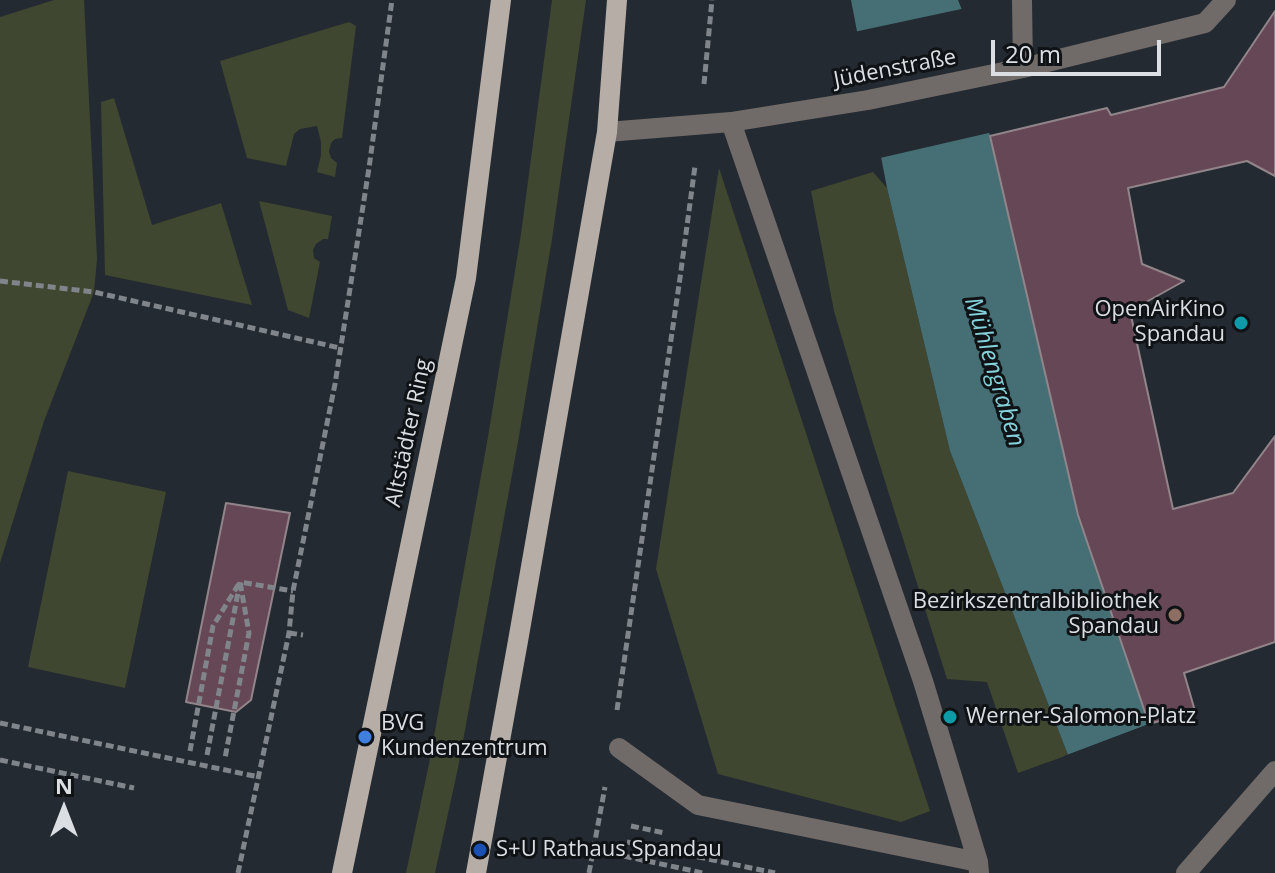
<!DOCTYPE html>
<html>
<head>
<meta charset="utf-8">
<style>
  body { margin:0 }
  #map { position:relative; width:1275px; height:873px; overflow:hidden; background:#242a31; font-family:"Open Sans",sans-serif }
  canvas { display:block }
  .north { position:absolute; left:24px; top:769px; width:80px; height:80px; -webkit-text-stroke:6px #101316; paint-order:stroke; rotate:0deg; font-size:22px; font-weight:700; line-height:32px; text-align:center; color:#dbdfe4 }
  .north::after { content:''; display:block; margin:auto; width:28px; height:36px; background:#dbdfe4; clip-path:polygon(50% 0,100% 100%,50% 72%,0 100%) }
  .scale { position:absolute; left:991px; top:40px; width:170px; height:36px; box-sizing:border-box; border:4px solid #dbdfe4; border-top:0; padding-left:10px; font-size:24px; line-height:28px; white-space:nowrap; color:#dbdfe4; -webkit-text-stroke:6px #101316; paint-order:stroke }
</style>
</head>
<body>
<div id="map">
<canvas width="1275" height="873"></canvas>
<div class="north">N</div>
<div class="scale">20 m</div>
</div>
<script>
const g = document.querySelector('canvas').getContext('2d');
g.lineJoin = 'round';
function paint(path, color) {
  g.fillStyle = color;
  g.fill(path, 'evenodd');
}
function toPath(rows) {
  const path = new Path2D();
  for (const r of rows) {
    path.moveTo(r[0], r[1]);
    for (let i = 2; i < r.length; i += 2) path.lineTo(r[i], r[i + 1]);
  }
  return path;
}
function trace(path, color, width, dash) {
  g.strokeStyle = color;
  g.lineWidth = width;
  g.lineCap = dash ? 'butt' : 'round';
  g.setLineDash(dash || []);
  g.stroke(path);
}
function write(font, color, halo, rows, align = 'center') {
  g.font = font + ' "Open Sans",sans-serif';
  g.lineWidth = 6;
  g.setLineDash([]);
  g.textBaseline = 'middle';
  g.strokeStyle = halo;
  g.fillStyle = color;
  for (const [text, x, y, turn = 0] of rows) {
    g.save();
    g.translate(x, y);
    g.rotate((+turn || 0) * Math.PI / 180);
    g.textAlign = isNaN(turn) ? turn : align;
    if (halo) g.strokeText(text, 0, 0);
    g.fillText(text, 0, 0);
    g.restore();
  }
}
paint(toPath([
  [54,0,84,0,97,259,94,292,44,421,0,563,0,17],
  [552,0,586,0,552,239,518,442,458,768,435,873,406,873,429,764,488,437,521,234],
  [349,22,356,26,342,138,335,139,331,143,329,151,331,158,337,163,335,177,317,172,321,155,321,142,317,126,300,129,294,134,286,166,247,158,220,61],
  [114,98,152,225,221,203,252,305,105,275,101,102],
  [719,168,930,811,901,822,718,774,656,569],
  [873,172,887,188,950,451,1068,755,1018,773,987,682,947,679,873,443,834,311,811,191],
  [259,201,332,216,328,239,323,239,316,244,313,250,314,258,320,262,309,318,288,310],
  [68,471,166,492,125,688,28,667]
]), '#3f4730');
paint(toPath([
  [851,0,958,0,962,10,990,136,1078,515,1149,724,1068,755,950,451,887,188]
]), '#456f74');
paint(toPath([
  [966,8,993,132,880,158,854,32],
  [1149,724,1151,728,1109,744,1069,759,1064,756]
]), '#242a31');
const building = toPath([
  [1275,11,1275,176,1247,161,1128,188,1142,264,1184,281,1130,311,1173,509,1233,493,1275,436,1275,642,1184,673,1195,711,1149,724,1078,515,990,136,1107,108,1111,115,1224,87,1275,11],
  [226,503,290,513,251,700,236,712,186,702,226,503]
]);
paint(building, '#664756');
trace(building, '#91858a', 2);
trace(toPath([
  [704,84,712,0],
  [0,281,94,292,340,348],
  [289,633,303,635],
  [617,710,680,278,695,166],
  [0,723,259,777],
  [190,751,213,626,240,582,249,633,225,758],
  [207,755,240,582,293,591],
  [0,760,134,788],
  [631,826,665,833],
  [627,842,775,873],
  [624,856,703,873],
  [238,873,289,633,293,591,335,384,369,168,392,0],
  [589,873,605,787]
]), '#80858b', 5, [8, 4]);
trace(toPath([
  [1022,0,1023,68],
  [731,122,923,681,978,862,979,873],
  [607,132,731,122,868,100,1023,68,1205,23,1226,0],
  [619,748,698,805,978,862],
  [1186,873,1275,771]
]), '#706b68', 20);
trace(toPath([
  [342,873,466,278,501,0],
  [476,873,518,641,607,132,617,0]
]), '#b6ada7', 20);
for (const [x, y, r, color] of [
  [1241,323,8,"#0f9aa8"],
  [1175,615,8,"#8d6e63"],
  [950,717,8,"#0f9aa8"],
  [365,737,8,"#3f7fe0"],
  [480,850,8,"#1a4fb4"]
]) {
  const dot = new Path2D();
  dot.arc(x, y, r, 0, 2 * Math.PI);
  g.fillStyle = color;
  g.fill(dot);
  trace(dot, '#101316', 3);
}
write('22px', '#dbdfe4', '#101316', [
  ["Jüdenstraße",895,69,-11],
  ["Altstädter Ring",409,433,-78]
]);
write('22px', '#dbdfe4', '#101316', [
  ["OpenAirKino",1225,310,"right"],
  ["Spandau",1225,335,"right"],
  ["Bezirkszentralbibliothek",1159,602,"right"],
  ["Spandau",1159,627,"right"],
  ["Werner-Salomon-Platz",966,717],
  ["BVG",381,724],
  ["Kundenzentrum",381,749],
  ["S+U Rathaus Spandau",496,850]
], 'left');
write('italic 24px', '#84d2da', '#101316', [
  ["Mühlengraben",994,372,73]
]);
</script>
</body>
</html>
